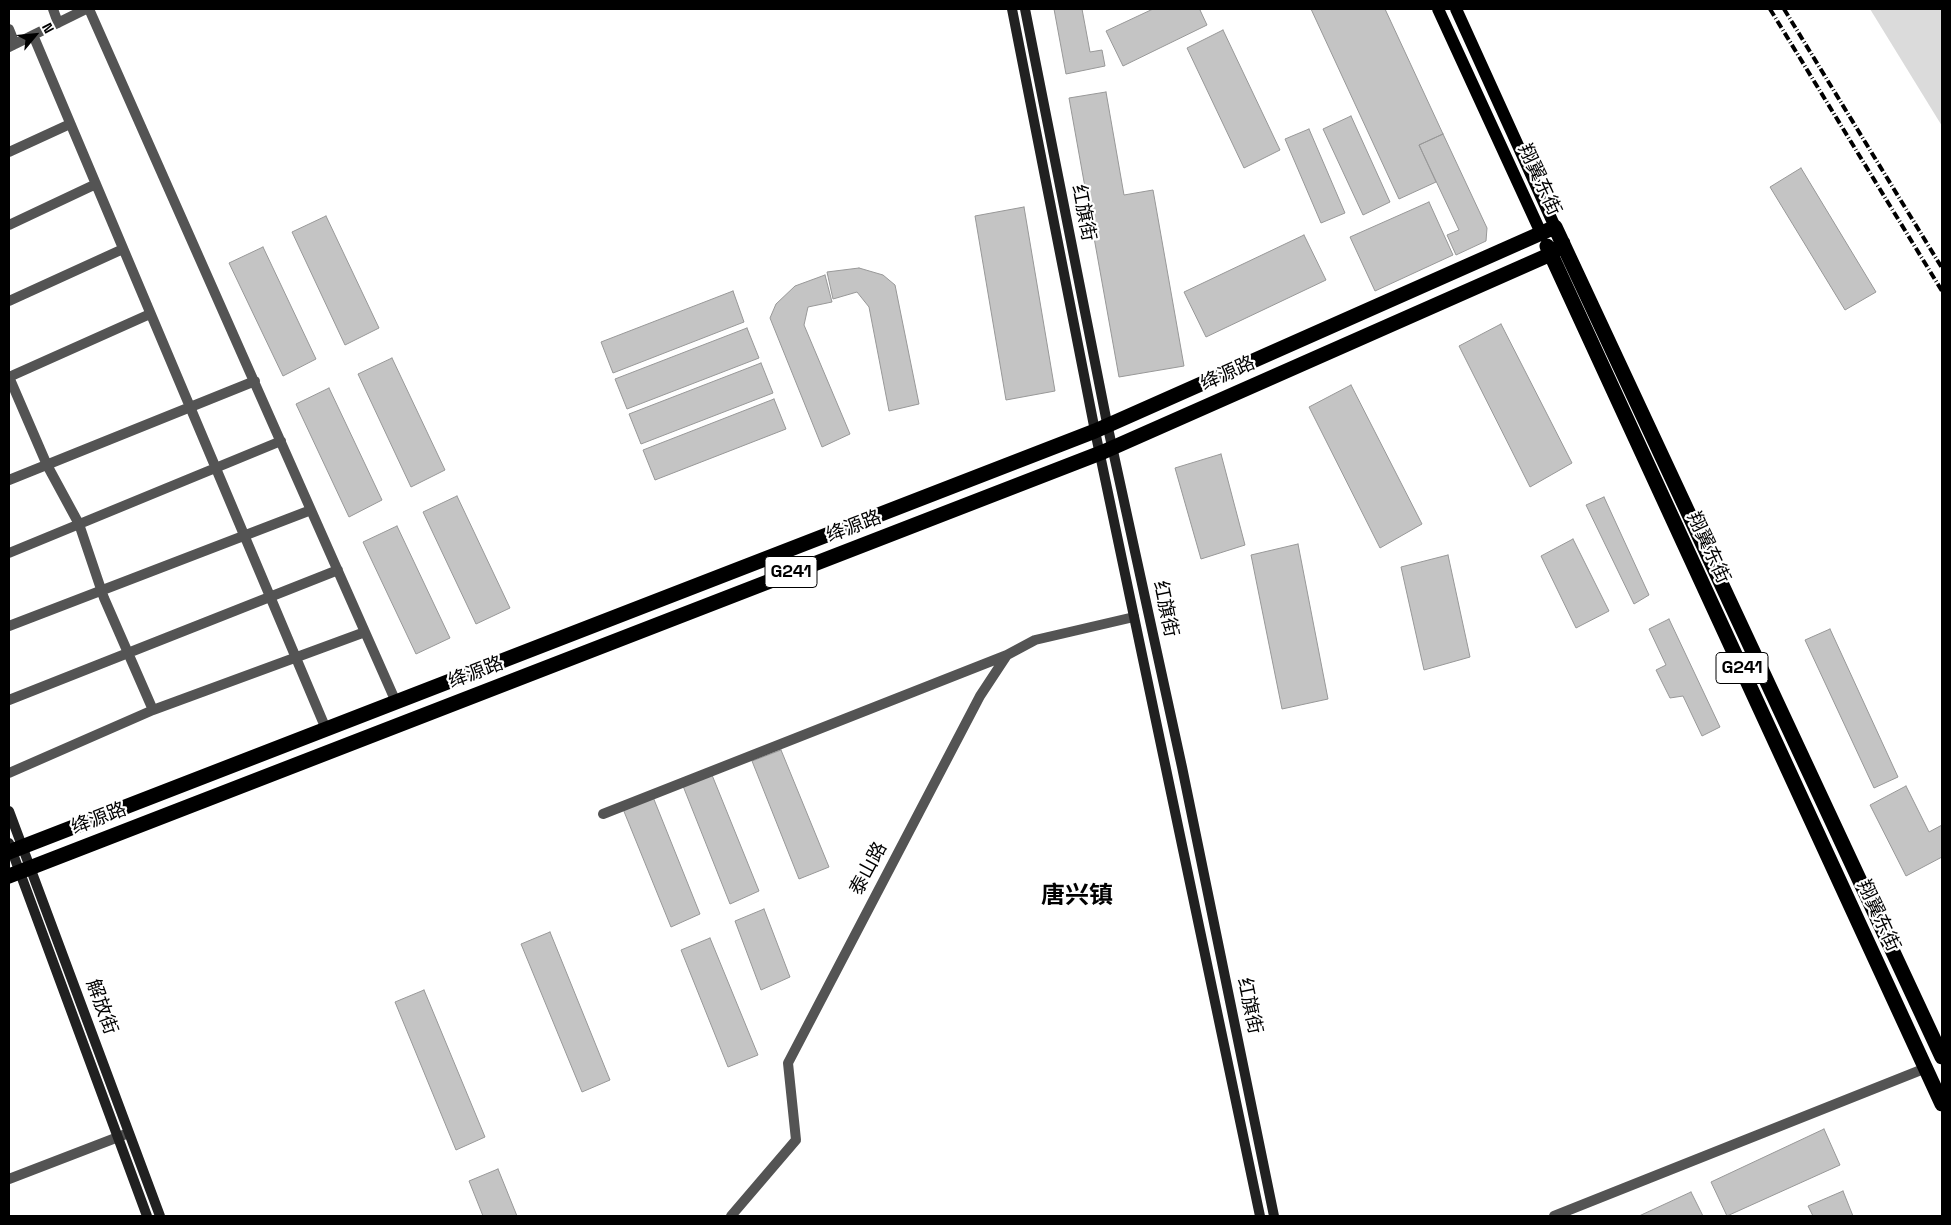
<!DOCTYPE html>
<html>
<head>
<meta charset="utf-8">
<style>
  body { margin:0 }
  #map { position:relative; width:1951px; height:1225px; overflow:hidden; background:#fff; font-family:"Space Grotesk",sans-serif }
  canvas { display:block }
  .frame { position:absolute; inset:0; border:10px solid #000; pointer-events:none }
  .north { position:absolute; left:10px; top:10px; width:50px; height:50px; -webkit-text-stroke:4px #fff; paint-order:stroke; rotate:62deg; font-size:14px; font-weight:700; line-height:20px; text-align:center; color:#000 }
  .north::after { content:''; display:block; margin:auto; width:18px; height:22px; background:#000; clip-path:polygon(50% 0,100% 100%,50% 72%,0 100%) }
</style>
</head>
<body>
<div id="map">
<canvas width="1951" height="1225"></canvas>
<div class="frame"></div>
<div class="north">N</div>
</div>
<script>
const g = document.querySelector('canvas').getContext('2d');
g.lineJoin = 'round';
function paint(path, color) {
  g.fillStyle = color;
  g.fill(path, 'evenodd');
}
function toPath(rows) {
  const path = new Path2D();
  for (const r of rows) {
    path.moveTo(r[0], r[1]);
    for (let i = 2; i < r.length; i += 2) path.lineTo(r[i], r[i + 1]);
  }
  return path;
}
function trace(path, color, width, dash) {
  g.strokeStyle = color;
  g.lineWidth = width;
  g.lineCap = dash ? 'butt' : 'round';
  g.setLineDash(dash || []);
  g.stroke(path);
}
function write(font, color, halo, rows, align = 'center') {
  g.font = font + ' "Space Grotesk","Noto Sans SC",sans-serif';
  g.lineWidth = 4.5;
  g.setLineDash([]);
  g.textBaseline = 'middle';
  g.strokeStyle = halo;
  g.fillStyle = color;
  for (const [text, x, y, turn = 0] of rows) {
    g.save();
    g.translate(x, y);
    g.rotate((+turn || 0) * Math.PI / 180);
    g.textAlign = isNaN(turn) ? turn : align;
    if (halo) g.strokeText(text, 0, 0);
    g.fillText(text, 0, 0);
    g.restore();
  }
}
paint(toPath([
  [1870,9,1942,9,1942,126]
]), '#dbdbdb');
const building = toPath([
  [1054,9,1082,9,1090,52,1102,50,1105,66,1066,74,1054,9],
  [1153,9,1202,9,1200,10,1207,25,1123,66,1106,31,1153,9],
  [1311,9,1385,9,1443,134,1419,145,1436,182,1399,199,1311,9],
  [1223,30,1280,150,1244,168,1187,48,1223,30],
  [1106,92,1124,195,1153,190,1184,366,1119,377,1069,98,1106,92],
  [1351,116,1390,202,1363,215,1323,129,1351,116],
  [1309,129,1345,213,1321,223,1285,139,1309,129],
  [1443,134,1487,228,1486,241,1456,255,1447,235,1459,230,1419,145,1443,134],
  [1801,168,1876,292,1845,310,1770,187,1801,168],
  [1429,202,1453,255,1375,291,1350,237,1429,202],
  [1024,207,1055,391,1006,400,975,216,1024,207],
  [326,216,379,328,345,345,292,232,326,216],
  [1304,235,1326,280,1206,337,1184,292,1304,235],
  [263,247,316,359,283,376,229,263,263,247],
  [859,268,883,275,895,285,919,404,889,411,869,307,857,292,833,299,827,272,859,268],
  [825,275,832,302,808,307,804,325,850,434,822,447,770,318,776,304,795,286,825,275],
  [733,291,744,322,613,373,601,342,733,291],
  [1501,324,1572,463,1530,487,1459,346,1501,324],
  [747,328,759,358,627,409,615,379,747,328],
  [392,358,445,470,411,487,358,374,392,358],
  [761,363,773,393,641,444,629,414,761,363],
  [1351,385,1422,524,1380,548,1309,407,1351,385],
  [329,388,382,500,349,517,296,404,329,388],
  [774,399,786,429,655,480,643,450,774,399],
  [1221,454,1245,545,1201,559,1175,468,1221,454],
  [457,496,510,608,476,624,423,512,457,496],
  [1604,497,1649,595,1634,604,1586,505,1604,497],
  [397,526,450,638,416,654,363,542,397,526],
  [1573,539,1609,611,1576,628,1541,556,1573,539],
  [1298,544,1328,699,1282,709,1251,555,1298,544],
  [1448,555,1470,657,1424,670,1401,567,1448,555],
  [1669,619,1720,727,1702,736,1683,696,1670,698,1656,670,1666,665,1649,629,1669,619],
  [1830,629,1898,777,1874,788,1805,640,1830,629],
  [781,750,829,867,799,879,752,761,781,750],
  [712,775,759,891,730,904,683,786,712,775],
  [1906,786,1929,832,1942,825,1942,857,1906,876,1870,805,1906,786],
  [653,797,700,914,671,927,623,809,653,797],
  [764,909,790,977,761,990,735,921,764,909],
  [550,932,610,1080,582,1092,521,944,550,932],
  [710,938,758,1055,728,1067,681,950,710,938],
  [424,990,485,1137,456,1150,395,1002,424,990],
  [1824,1129,1840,1165,1727,1216,1711,1182,1824,1129],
  [498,1169,517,1216,483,1216,469,1181,498,1169],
  [1843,1191,1853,1216,1813,1216,1808,1206,1843,1191],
  [1691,1192,1703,1216,1639,1216,1691,1192]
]);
paint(building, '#c4c4c4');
trace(building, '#989898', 1);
trace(toPath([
  [53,9,58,23],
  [89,9,396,702],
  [9,29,15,44],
  [33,35,326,729],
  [9,47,86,9],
  [9,152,70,124],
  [9,225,96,184],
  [9,301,123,249],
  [9,377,47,465,79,524,104,598,153,710,365,632],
  [9,377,150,314],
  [9,480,255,381],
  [9,553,281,441],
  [9,626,311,510],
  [9,700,338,570],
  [9,773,153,710],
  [603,814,1007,655],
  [9,1179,126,1134],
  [731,1216,796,1140,788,1063,980,696,1007,655,1035,640,1134,617],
  [1554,1216,1926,1068]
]), '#545454', 10);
trace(toPath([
  [1012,9,1095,431,1260,1216],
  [1025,9,1108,428,1182,767,1274,1216],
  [9,811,160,1216],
  [9,843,147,1216]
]), '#212121', 10);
trace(toPath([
  [1438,9,1541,233],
  [1456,9,1555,227]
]), '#000', 12);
trace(toPath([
  [1547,246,1942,1104],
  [9,852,1095,431,1555,227,1942,1057],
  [9,876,1103,452,1551,254,1563,243]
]), '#000', 15);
trace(toPath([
  [1770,9,1942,291],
  [1784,9,1942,268]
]), '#000', 4, [8, 2.5, 1, 2.5]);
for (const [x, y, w] of [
  [791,572,52],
  [1742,668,52]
]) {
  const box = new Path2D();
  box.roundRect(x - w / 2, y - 15.5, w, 31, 4);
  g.fillStyle = '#fff';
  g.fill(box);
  trace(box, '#000', 1);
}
write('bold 18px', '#000', null, [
  ["G241",791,572],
  ["G241",1742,668]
]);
write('19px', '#000', '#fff', [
  ["翔翼东街",1539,180,65],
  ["红旗街",1083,213,79],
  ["绛源路",1228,374,-24],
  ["绛源路",854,527,-21],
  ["翔翼东街",1708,548,65],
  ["红旗街",1165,609,78],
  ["绛源路",476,673,-21],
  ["绛源路",99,819,-21],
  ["泰山路",869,869,-62],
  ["翔翼东街",1878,916,65],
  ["红旗街",1249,1006,78],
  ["解放街",101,1007,70]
]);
write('bold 24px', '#000', '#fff', [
  ["唐兴镇",1077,896]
]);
</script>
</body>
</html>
